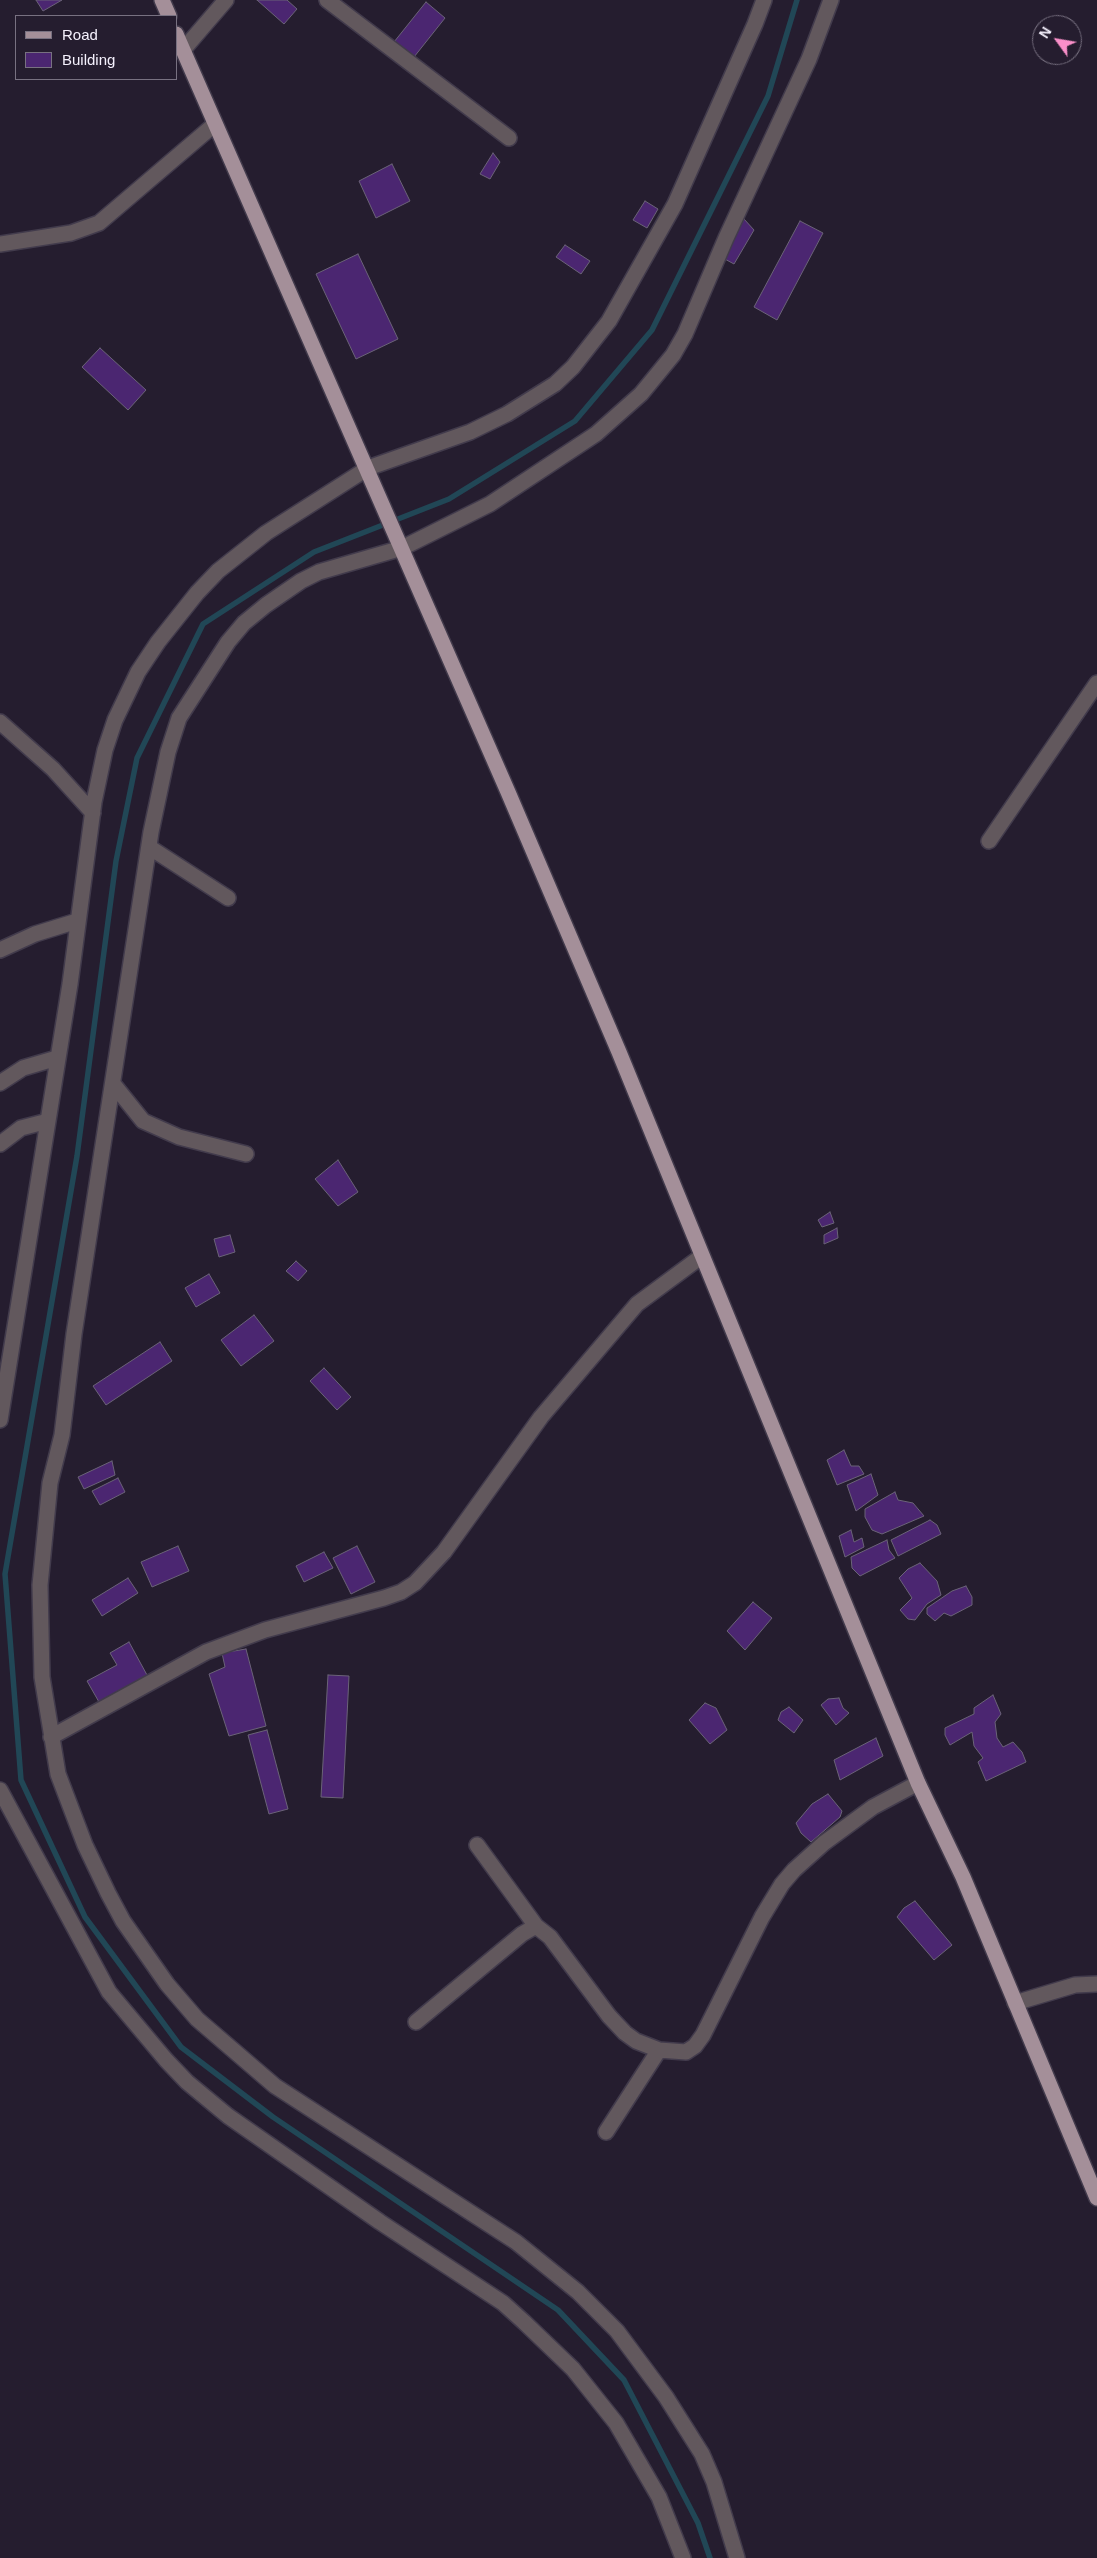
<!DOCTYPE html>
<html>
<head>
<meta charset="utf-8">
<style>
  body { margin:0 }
  #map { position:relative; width:1097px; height:2558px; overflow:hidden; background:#251d2f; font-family:Arial,sans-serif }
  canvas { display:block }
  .legend { position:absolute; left:15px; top:15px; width:162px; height:65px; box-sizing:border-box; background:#251d2f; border:1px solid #787181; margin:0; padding:6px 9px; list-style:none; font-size:15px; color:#f4f0fc }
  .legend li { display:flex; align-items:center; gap:10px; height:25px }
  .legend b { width:25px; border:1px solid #787181 }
  .north { position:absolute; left:1032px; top:15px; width:50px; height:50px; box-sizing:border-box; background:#251d2f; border:1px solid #787181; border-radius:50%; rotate:302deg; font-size:14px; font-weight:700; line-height:20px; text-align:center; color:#f4f0fc }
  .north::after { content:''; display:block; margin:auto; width:18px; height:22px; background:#f98fc9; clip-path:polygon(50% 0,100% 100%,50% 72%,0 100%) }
</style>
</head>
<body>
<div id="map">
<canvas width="1097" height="2558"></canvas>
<ul class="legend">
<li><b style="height:6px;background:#a48f99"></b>Road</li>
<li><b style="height:14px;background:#4b2671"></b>Building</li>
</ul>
<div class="north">N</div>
</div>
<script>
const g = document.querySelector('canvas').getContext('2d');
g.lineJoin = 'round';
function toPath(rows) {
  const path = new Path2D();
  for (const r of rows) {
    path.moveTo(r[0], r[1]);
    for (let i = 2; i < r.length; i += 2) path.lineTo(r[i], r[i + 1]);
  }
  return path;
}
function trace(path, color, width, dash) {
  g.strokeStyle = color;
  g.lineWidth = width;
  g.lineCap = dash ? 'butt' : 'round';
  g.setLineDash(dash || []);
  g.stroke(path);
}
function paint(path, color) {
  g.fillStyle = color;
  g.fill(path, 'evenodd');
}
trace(toPath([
  [710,2558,698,2523,624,2380,558,2310,273,2117,181,2047,85,1917,21,1780,5,1574,77,1156,116,861,137,758,203,624,314,552,449,499,575,421,652,330,768,96,797,0]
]), '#214756', 5.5);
const building = toPath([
  [36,0,62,0,43,11,36,0],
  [257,0,287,0,297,9,284,24,257,0],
  [426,2,445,18,414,57,394,42,426,2],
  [493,153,500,162,490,179,480,174,493,153],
  [392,164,410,201,376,218,359,181,392,164],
  [645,201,658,209,647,228,633,220,645,201],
  [744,219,754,230,734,264,723,258,744,219],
  [800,221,823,233,777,320,754,307,800,221],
  [565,245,590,261,581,274,556,257,565,245],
  [358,254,398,339,356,359,316,274,358,254],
  [100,348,146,390,128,410,82,367,100,348],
  [338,1160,358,1192,338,1206,315,1179,338,1160],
  [830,1212,834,1223,822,1227,818,1220,830,1212],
  [837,1228,838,1238,824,1244,824,1235,837,1228],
  [230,1235,235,1252,219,1257,214,1239,230,1235],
  [296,1261,307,1271,298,1281,286,1271,296,1261],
  [209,1274,220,1293,196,1307,185,1288,209,1274],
  [254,1315,274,1341,241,1366,221,1340,254,1315],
  [160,1342,172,1361,106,1405,93,1386,160,1342],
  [324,1368,351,1397,337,1410,310,1381,324,1368],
  [844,1450,851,1466,859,1466,864,1474,837,1485,827,1460,844,1450],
  [112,1461,115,1475,84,1489,78,1477,112,1461],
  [871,1474,878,1495,856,1511,847,1485,871,1474],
  [118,1478,125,1492,100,1505,92,1491,118,1478],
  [895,1492,898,1500,913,1503,924,1516,882,1534,872,1530,865,1517,865,1509,895,1492],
  [930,1520,937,1525,941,1534,898,1556,891,1540,930,1520],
  [851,1530,854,1542,862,1538,864,1547,845,1557,839,1536,851,1530],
  [887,1540,889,1550,895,1558,860,1576,852,1568,851,1557,887,1540],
  [178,1546,189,1571,152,1587,141,1562,178,1546],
  [357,1546,375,1582,351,1594,333,1558,357,1546],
  [324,1552,333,1568,304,1582,296,1566,324,1552],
  [920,1563,937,1581,941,1595,927,1604,915,1620,908,1619,900,1610,912,1598,899,1578,908,1569,920,1563],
  [128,1578,138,1593,102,1616,92,1600,128,1578],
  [966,1586,972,1597,972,1605,951,1616,944,1613,935,1621,927,1614,927,1608,952,1591,966,1586],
  [753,1602,772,1618,745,1650,727,1631,753,1602],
  [129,1642,147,1675,99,1702,87,1681,117,1665,110,1653,129,1642],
  [246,1649,266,1726,229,1736,209,1674,225,1667,222,1653,246,1649],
  [328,1675,349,1676,343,1798,321,1797,328,1675],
  [993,1695,1001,1714,995,1722,997,1738,1003,1747,1013,1742,1022,1752,1026,1762,986,1781,978,1762,983,1758,974,1746,972,1732,950,1745,945,1735,945,1728,974,1714,974,1708,993,1695],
  [839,1698,843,1708,849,1713,836,1725,821,1705,828,1699,839,1698],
  [705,1703,716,1708,727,1730,710,1744,689,1720,705,1703],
  [789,1707,803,1720,794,1733,778,1720,781,1712,789,1707],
  [267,1730,288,1809,269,1814,248,1735,267,1730],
  [876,1738,883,1756,840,1780,834,1760,876,1738],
  [828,1794,842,1811,840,1817,811,1842,801,1833,796,1823,812,1804,828,1794],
  [915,1901,952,1945,934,1960,897,1917,904,1908,915,1901]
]);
paint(building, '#4b2671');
trace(building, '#6b6378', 1);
const minor = toPath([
  [327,0,509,138],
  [183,50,226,0],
  [0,244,71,233,99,223,215,124],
  [0,722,53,769,93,813],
  [989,841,1097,683],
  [149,847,228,898],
  [0,950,35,934,77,921],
  [0,1083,23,1068,57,1058],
  [114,1085,143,1121,179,1137,246,1154],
  [0,1144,21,1128,48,1121],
  [0,1420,70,984,94,802,105,750,115,720,138,672,158,642,197,593,218,571,266,533,368,468,470,432,507,414,555,384,573,367,609,321,675,204,755,24,764,0],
  [51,1737,206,1652,265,1630,384,1598,401,1592,415,1583,444,1552,541,1417,637,1304,702,1256],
  [0,1790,109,1992,166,2060,187,2082,228,2116,380,2222,503,2303,524,2322,573,2369,616,2423,659,2497,683,2558],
  [477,1845,536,1926],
  [1015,2003,1075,1985,1097,1984],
  [416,2022,522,1934,536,1926,550,1937,609,2016,625,2033,636,2041,659,2050,686,2052,695,2046,703,2035,762,1917,782,1884,794,1870,824,1843,873,1807,918,1783],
  [606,2132,659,2050],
  [737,2558,714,2482,702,2454,666,2397,617,2331,578,2292,516,2242,275,2086,197,2019,167,1984,123,1921,108,1893,85,1845,58,1774,42,1677,40,1585,50,1483,62,1435,74,1334,151,832,168,752,179,718,228,642,244,623,266,605,301,581,319,572,402,548,490,504,596,434,641,394,673,355,685,334,726,238,809,59,831,0]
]);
const major = toPath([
  [162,0,169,16],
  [176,34,508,792,619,1052,918,1783,963,1877,1097,2198]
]);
trace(minor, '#423b4c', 18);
trace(major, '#423b4c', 18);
trace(minor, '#62585d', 15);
trace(major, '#a48f99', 15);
</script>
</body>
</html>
